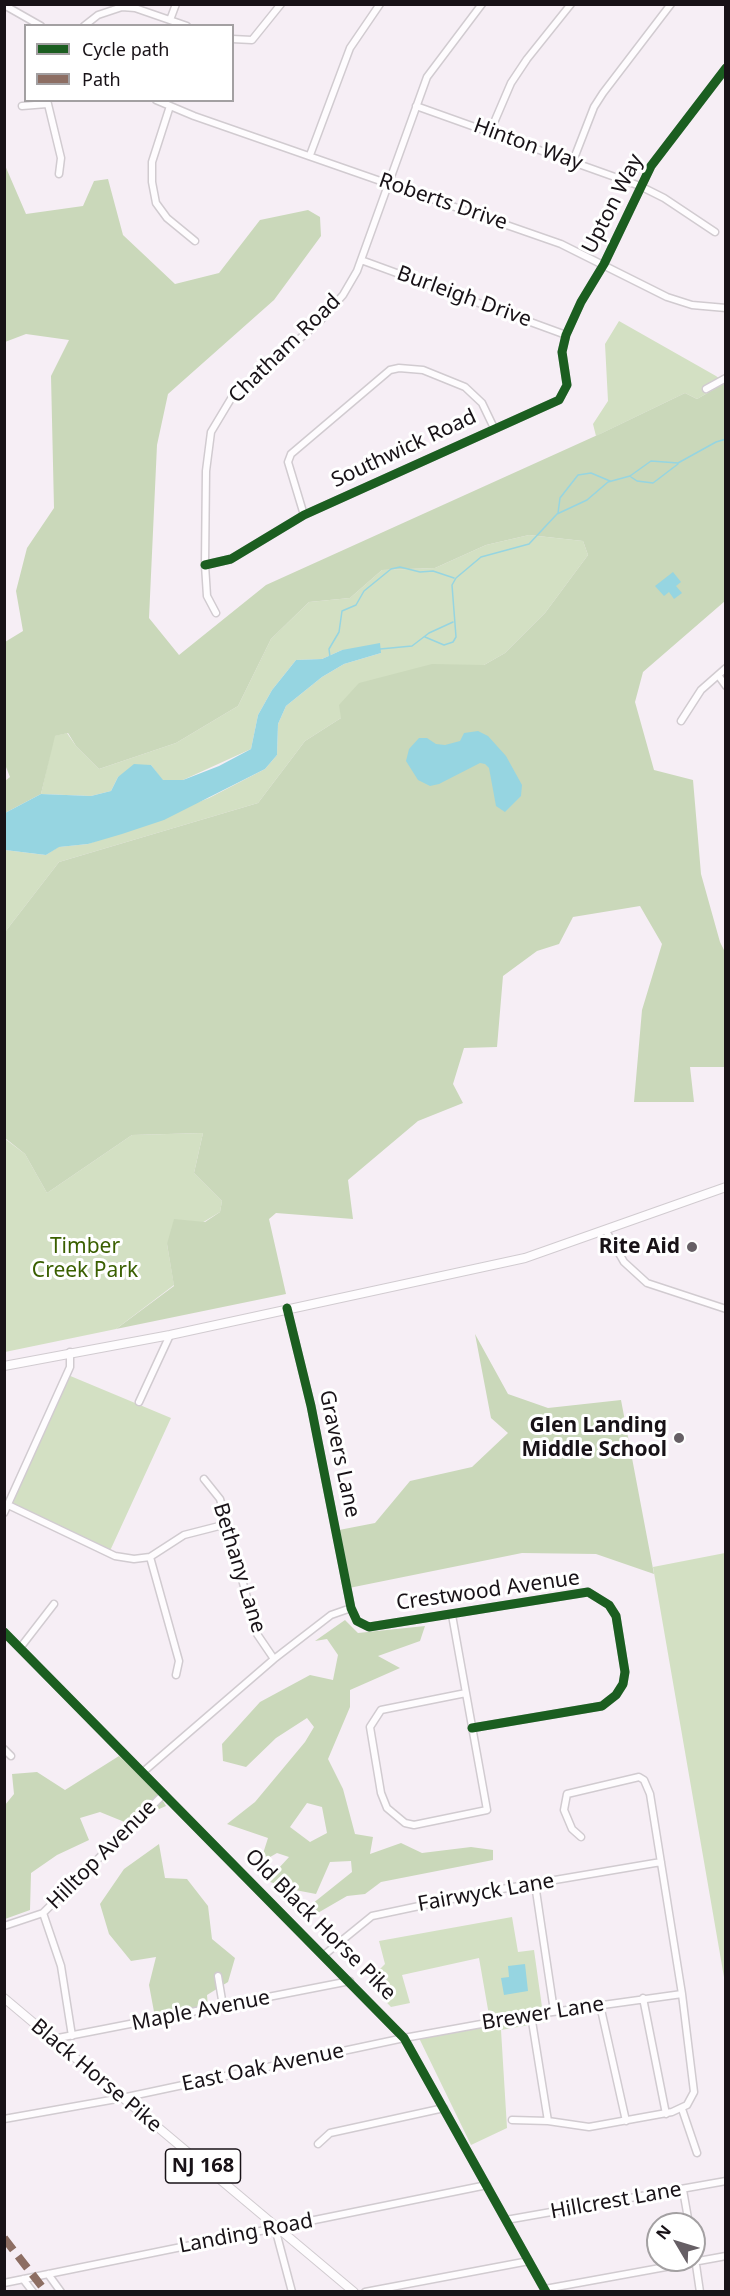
<!DOCTYPE html>
<html>
<head>
<meta charset="utf-8">
<style>
  body { margin:0 }
  #map { position:relative; width:730px; height:2296px; overflow:hidden; background:#f6eef5; font-family:"Noto Sans",sans-serif }
  canvas { display:block }
  .frame { position:absolute; inset:0; border:6px solid #181217; pointer-events:none }
  .legend { position:absolute; left:24px; top:24px; width:210px; height:78px; box-sizing:border-box; background:#fff; border:2px solid #a3a0a2; margin:0; padding:8px 10px; list-style:none; font-size:18px; color:#181217 }
  .legend li { display:flex; align-items:center; gap:12px; height:30px }
  .legend b { width:30px; border:2px solid #a3a0a2 }
  .north { position:absolute; left:646px; top:2212px; width:60px; height:60px; box-sizing:border-box; background:#fff; border:2px solid #a3a0a2; border-radius:50%; rotate:308deg; font-size:16px; font-weight:700; line-height:24px; text-align:center; color:#181217 }
  .north::after { content:''; display:block; margin:auto; width:21px; height:27px; background:#665f65; clip-path:polygon(50% 0,100% 100%,50% 72%,0 100%) }
</style>
</head>
<body>
<div id="map">
<canvas width="730" height="2296"></canvas>
<div class="frame"></div>
<ul class="legend">
<li><b style="height:8px;background:#1b5e20"></b>Cycle path</li>
<li><b style="height:8px;background:#8d6e63"></b>Path</li>
</ul>
<div class="north">N</div>
</div>
<script>
const g = document.querySelector('canvas').getContext('2d');
g.lineJoin = 'round';
function paint(path, color) {
  g.fillStyle = color;
  g.fill(path, 'evenodd');
}
function toPath(rows) {
  const path = new Path2D();
  for (const r of rows) {
    path.moveTo(r[0], r[1]);
    for (let i = 2; i < r.length; i += 2) path.lineTo(r[i], r[i + 1]);
  }
  return path;
}
function trace(path, color, width, dash) {
  g.strokeStyle = color;
  g.lineWidth = width;
  g.lineCap = dash ? 'butt' : 'round';
  g.setLineDash(dash || []);
  g.stroke(path);
}
function write(font, color, halo, rows, align = 'center') {
  g.font = font + ' "Noto Sans",sans-serif';
  g.lineWidth = 6;
  g.setLineDash([]);
  g.textBaseline = 'middle';
  g.strokeStyle = halo;
  g.fillStyle = color;
  for (const [text, x, y, turn = 0] of rows) {
    g.save();
    g.translate(x, y);
    g.rotate((+turn || 0) * Math.PI / 180);
    g.textAlign = isNaN(turn) ? turn : align;
    if (halo) g.strokeText(text, 0, 0);
    g.fillText(text, 0, 0);
    g.restore();
  }
}
paint(toPath([
  [619,321,716,376,725,383,697,399,685,393,596,436,593,424,608,401,605,344],
  [529,535,583,541,588,555,545,613,505,653,484,665,432,665,341,718,305,741,258,803,59,862,5,932,5,850,46,855,58,847,88,844,209,798,265,769,277,755,278,724,286,706,322,677,344,664,381,653,342,650,322,659,296,660,272,690,258,715,251,749,183,780,162,780,151,765,118,777,111,791,91,796,41,794,54,736,67,733,76,746,99,769,176,743,238,706,271,639,309,602,350,598,382,570,435,568,486,545],
  [203,1133,194,1173,222,1201,220,1212,167,1244,174,1285,116,1329,5,1352,4,1138,25,1154,47,1193,132,1135],
  [68,1375,171,1418,109,1553,8,1506],
  [725,1553,726,1553,725,1983,653,1567],
  [512,1917,518,1952,534,1950,542,2007,547,2022,501,2030,507,2128,471,2145,419,2038,490,2021,479,1958,402,1975,410,2003,391,2007,367,1982,385,1964,379,1941]
]), '#d3e0c3');
paint(toPath([
  [4,163,26,214,83,206,94,181,108,179,123,235,175,284,219,273,260,220,308,210,320,217,321,236,274,300,168,394,157,445,149,618,179,655,266,585,602,433,685,393,697,399,725,383,725,601,643,672,635,702,654,770,693,780,701,874,720,942,725,952,725,1067,690,1067,694,1102,634,1102,642,1010,662,944,640,906,573,917,559,944,537,951,503,976,497,1047,464,1048,453,1084,463,1103,418,1121,348,1180,353,1219,276,1213,269,1219,286,1294,116,1329,174,1286,167,1244,174,1219,205,1222,220,1212,222,1201,194,1173,203,1133,132,1135,47,1193,25,1154,5,1138,5,932,59,862,258,803,305,741,341,718,339,705,359,683,432,664,484,665,505,653,545,613,588,555,583,541,529,535,486,545,435,568,382,570,350,598,309,602,271,639,238,706,176,743,99,769,76,746,68,733,55,736,41,794,5,813,5,781,10,777,4,762,5,642,23,631,16,591,27,548,54,508,51,376,69,340,26,334,5,342],
  [475,1334,508,1394,548,1408,621,1400,654,1574,596,1554,522,1553,349,1588,339,1530,375,1523,410,1481,472,1467,508,1433,491,1418],
  [345,1620,358,1633,425,1626,420,1641,378,1656,400,1668,350,1690,350,1707,328,1759,343,1789,355,1834,373,1837,370,1854,401,1843,422,1853,471,1847,493,1850,493,1860,381,1882,365,1894,347,1896,316,1914,312,1904,352,1872,351,1861,330,1862,316,1894,295,1890,267,1881,289,1857,277,1853,260,1863,268,1838,227,1824,255,1802,305,1742,314,1727,307,1718,276,1738,246,1767,223,1761,222,1744,260,1702,310,1675,333,1680,338,1655,327,1639,315,1641],
  [307,1803,322,1807,327,1833,310,1842,290,1827],
  [119,1756,157,1791,166,1806,127,1823,100,1812,80,1818,89,1840,57,1855,31,1873,30,1910,5,1919,5,1805,14,1794,12,1774,37,1772,65,1790],
  [159,1844,165,1878,187,1879,208,1906,212,1939,235,1958,228,1982,207,1995,208,2007,155,2017,149,1985,156,1957,131,1961,109,1934,100,1904,124,1869]
]), '#cad8ba');
paint(toPath([
  [673,572,681,582,676,586,682,593,674,599,669,592,664,596,655,586],
  [380,643,381,653,344,664,322,677,286,706,278,724,277,755,265,769,164,820,122,834,88,844,59,847,46,855,5,850,5,813,41,794,91,796,111,791,118,777,134,764,151,765,163,780,183,780,219,766,251,749,258,715,272,690,296,660,322,659,342,650],
  [478,731,488,736,506,756,522,785,521,796,505,812,496,806,489,768,485,764,480,763,439,784,430,786,418,780,406,761,409,749,419,738,427,738,436,744,445,745,460,741,464,733],
  [525,1964,528,1991,504,1995,501,1978,509,1977,508,1966]
]), '#96d5e1');
trace(toPath([
  [631,477,637,481,653,483,678,464],
  [558,513,560,498,578,475,591,473,610,481],
  [425,637,444,645,453,642,456,637,452,585,456,578,481,557,529,544,557,514,587,500,608,482,630,476,651,461,678,463,716,442,726,439],
  [380,649,412,646,429,633,453,622],
  [330,657,329,649,339,632,342,611,356,605,364,591,391,569,400,567,420,572,433,571,454,578]
]), '#96d5e1', 1.5);
const minor = toPath([
  [4,5,41,26],
  [170,20,176,4],
  [84,26,98,15,122,7,135,8,187,26],
  [232,39,252,40,281,4],
  [47,100,61,158,59,174],
  [156,100,194,116,561,244,667,297,692,305,726,308],
  [22,106,47,104],
  [170,106,152,162,152,182,156,203,167,218,195,241],
  [416,106,640,186,664,198,715,232],
  [490,132,511,83,527,59,571,4],
  [310,155,350,48,380,4],
  [573,161,594,107,603,93,671,4],
  [361,260,566,335],
  [706,389,726,378],
  [304,515,288,462,291,454,390,370,399,368,423,370,465,387,482,403,494,428],
  [205,565,231,559,304,515,559,400,567,385,562,352,566,335,581,302,604,264,651,166,726,68],
  [216,613,207,596,205,565,206,471,211,432,232,397,319,322,343,295,357,271,427,77,482,4],
  [718,675,726,686],
  [681,721,701,690,726,668],
  [606,1231,624,1262,647,1283,726,1309],
  [287,1308,311,1406,351,1608,357,1621,369,1627,588,1592,609,1605,616,1616,625,1672,623,1684,616,1695,602,1706,472,1728],
  [139,1402,170,1335],
  [204,1479,220,1499,257,1634,274,1659],
  [4,1503,115,1556,134,1559,150,1557,184,1535,227,1524],
  [4,1513,70,1367,70,1352],
  [150,1557,179,1661,176,1675],
  [452,1615,487,1810,414,1825,405,1823,387,1808,381,1793,370,1727,381,1710,466,1693],
  [4,1632,404,2038,546,2292],
  [20,1648,54,1604],
  [4,1749,11,1756],
  [143,1772,274,1659,331,1615,351,1608],
  [535,1884,554,2011],
  [43,1913,61,1966,72,2036],
  [4,1926,43,1913,164,1794],
  [324,1955,372,1916,490,1891,661,1862],
  [218,1976,223,2006],
  [643,1998,666,2114],
  [600,2005,626,2121],
  [531,2015,548,2121],
  [53,2039,350,1981],
  [682,2109,697,2153],
  [4,2119,122,2098,404,2038,531,2015,682,1994],
  [512,2120,548,2121,589,2127,672,2112,687,2105,694,2092,682,1994,650,1794,644,1780,639,1777,567,1794,564,1810,572,1829,581,1837],
  [318,2144,330,2133,444,2108],
  [683,2190,689,2224],
  [506,2220,726,2181],
  [275,2228,292,2292],
  [694,2251,700,2292],
  [48,2274,61,2292],
  [23,2279,33,2292],
  [4,2283,487,2185],
  [545,2289,726,2256],
  [365,2292,529,2261]
]);
const major = toPath([
  [4,1366,170,1335,525,1258,726,1187],
  [4,1998,354,2292]
]);
trace(minor, '#d1cbd0', 9);
trace(major, '#d1cbd0', 10);
trace(minor, '#fefcfe', 6);
trace(major, '#fefcfe', 8);
trace(toPath([
  [4,2238,46,2292]
]), '#8d6e63', 8, [15, 8]);
trace(toPath([
  [205,565,231,559,304,515,559,400,567,385,562,352,566,335,581,302,604,264,651,166,726,68],
  [287,1308,311,1406,351,1608,357,1621,369,1627,588,1592,609,1605,616,1616,625,1672,623,1684,616,1695,602,1706,472,1728],
  [4,1632,404,2038,546,2292]
]), '#1b5e20', 9);
for (const [x, y, r, color] of [
  [692,1247,6,"#665f65"],
  [679,1438,6,"#665f65"]
]) {
  const dot = new Path2D();
  dot.arc(x, y, r, 0, 2 * Math.PI);
  g.fillStyle = color;
  g.fill(dot);
  trace(dot, '#fff', 2);
}
for (const [x, y, w] of [
  [203,2166,75]
]) {
  const box = new Path2D();
  box.roundRect(x - w / 2, y - 17, w, 34, 4.5);
  g.fillStyle = '#fff';
  g.fill(box);
  trace(box, '#181217', 1.5);
}
write('bold 20px', '#181217', null, [
  ["NJ 168",203,2166]
]);
write('21px', '#181217', '#fff', [
  ["Hinton Way",528,145,20],
  ["Roberts Drive",443,202,19],
  ["Upton Way",613,204,-63],
  ["Burleigh Drive",464,297,20],
  ["Chatham Road",285,349,-44],
  ["Southwick Road",404,449,-25],
  ["Gravers Lane",339,1454,78],
  ["Bethany Lane",239,1568,73],
  ["Crestwood Avenue",488,1591,-8],
  ["Hilltop Avenue",102,1855,-45],
  ["Fairwyck Lane",486,1893,-10],
  ["Old Black Horse Pike",320,1925,45],
  ["Maple Avenue",201,2011,-11],
  ["Brewer Lane",543,2014,-9],
  ["East Oak Avenue",263,2068,-12],
  ["Black Horse Pike",96,2076,40],
  ["Hillcrest Lane",616,2201,-10],
  ["Landing Road",246,2234,-11]
]);
write('21px', '#3a5f00', '#fff', [
  ["Timber",85,1247],
  ["Creek Park",85,1271]
]);
write('bold 21px', '#181217', '#fff', [
  ["Rite Aid",680,1247],
  ["Glen Landing",667,1426],
  ["Middle School",667,1450]
], 'right');
</script>
</body>
</html>
